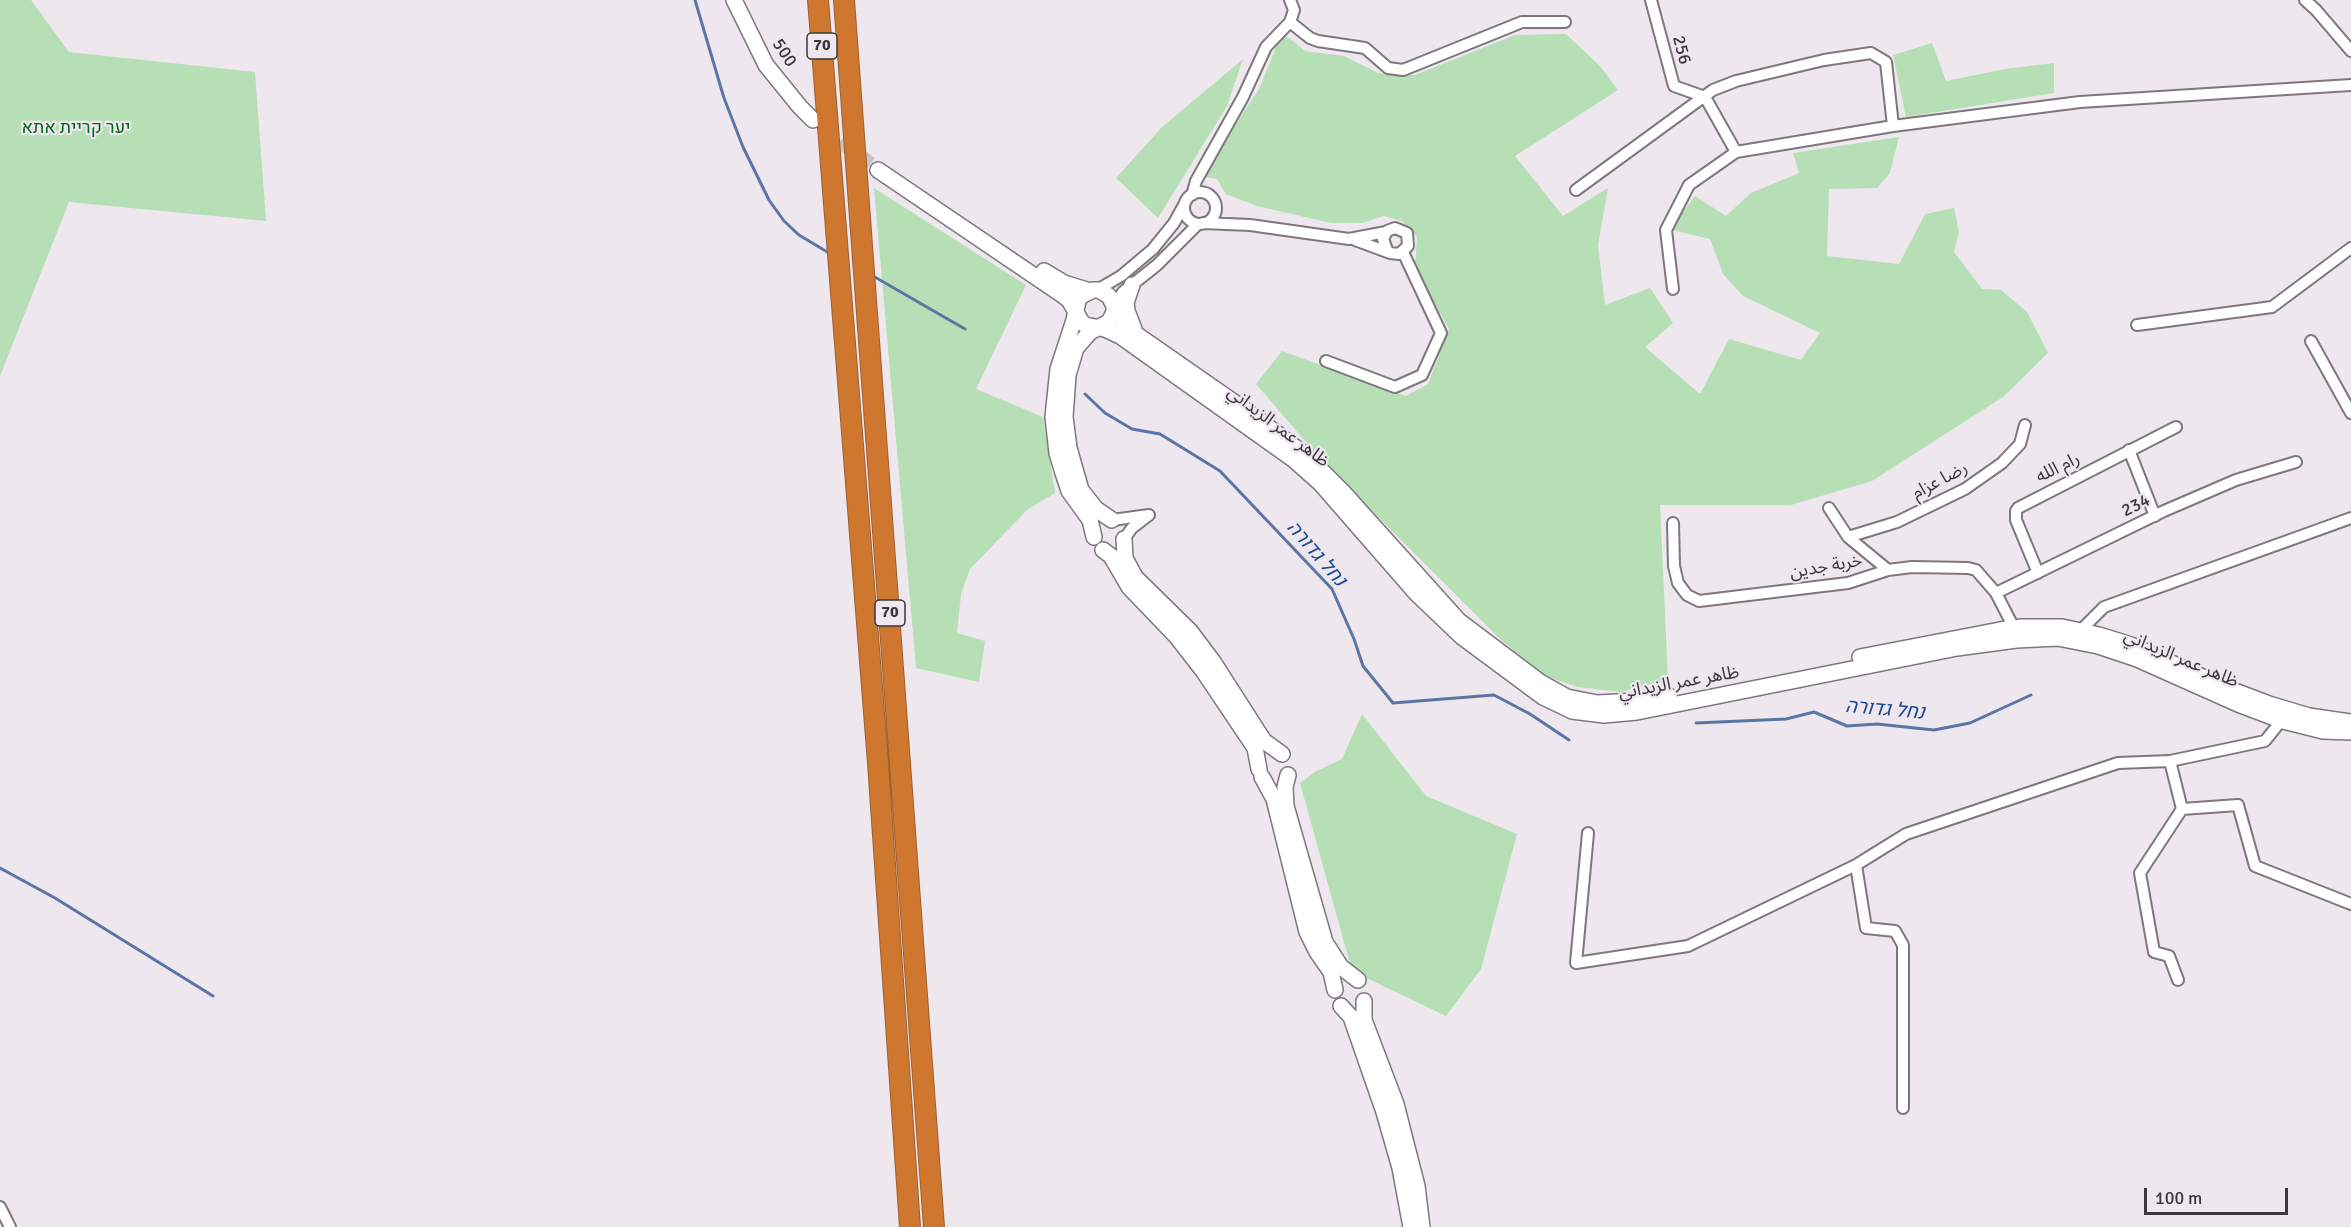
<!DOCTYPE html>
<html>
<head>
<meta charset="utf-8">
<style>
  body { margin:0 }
  #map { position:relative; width:2351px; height:1227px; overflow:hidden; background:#eee7ee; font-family:Signika,sans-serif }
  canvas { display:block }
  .scale { position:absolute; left:2144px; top:1188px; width:144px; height:27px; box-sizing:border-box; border:3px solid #3a383a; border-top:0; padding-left:8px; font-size:18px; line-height:21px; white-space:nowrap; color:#3a383a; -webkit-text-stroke:4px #eee7ee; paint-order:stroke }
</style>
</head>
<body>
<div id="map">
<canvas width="2351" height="1227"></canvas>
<div class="scale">100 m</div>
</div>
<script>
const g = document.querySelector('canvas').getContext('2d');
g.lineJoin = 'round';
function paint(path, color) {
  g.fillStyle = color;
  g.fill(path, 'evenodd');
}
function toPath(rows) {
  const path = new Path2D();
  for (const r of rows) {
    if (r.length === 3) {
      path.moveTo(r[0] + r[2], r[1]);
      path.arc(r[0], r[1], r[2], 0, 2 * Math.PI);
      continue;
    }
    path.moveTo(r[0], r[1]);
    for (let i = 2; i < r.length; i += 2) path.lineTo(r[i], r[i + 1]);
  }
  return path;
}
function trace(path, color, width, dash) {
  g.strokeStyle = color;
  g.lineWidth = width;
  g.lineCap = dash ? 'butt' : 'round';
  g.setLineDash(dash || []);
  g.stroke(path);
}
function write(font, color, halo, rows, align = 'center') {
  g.font = font + ' Signika,"Noto Sans Arabic",Heebo,sans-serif';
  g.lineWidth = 4.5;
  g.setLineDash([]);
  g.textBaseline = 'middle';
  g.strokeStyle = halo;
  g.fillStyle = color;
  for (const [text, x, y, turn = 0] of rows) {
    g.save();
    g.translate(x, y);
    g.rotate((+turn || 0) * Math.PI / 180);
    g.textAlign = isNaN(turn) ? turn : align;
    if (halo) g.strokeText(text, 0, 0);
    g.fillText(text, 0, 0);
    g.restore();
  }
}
paint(toPath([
  [0,0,31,0,69,52,255,72,266,221,69,202,0,376],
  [1566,34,1600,66,1618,90,1515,156,1563,216,1608,188,1598,245,1605,305,1650,288,1673,323,1645,347,1700,394,1729,339,1801,360,1820,333,1743,296,1723,274,1710,239,1672,230,1682,213,1695,196,1726,216,1751,193,1799,173,1793,153,1899,137,1890,173,1877,188,1829,189,1827,256,1899,264,1925,214,1954,208,1959,232,1954,252,1982,289,2001,290,2027,312,2048,353,2003,397,1872,481,1791,505,1660,505,1668,680,1621,692,1578,687,1547,677,1501,640,1325,464,1256,384,1282,351,1406,396,1428,384,1449,329,1415,269,1417,237,1402,221,1384,216,1362,223,1331,223,1257,206,1226,194,1217,179,1201,176,1259,89,1279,40,1288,37,1305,51,1344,56,1378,73,1415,75,1515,35],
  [1932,43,1946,81,2005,69,2054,63,2054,93,1906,117,1893,55],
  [1243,59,1227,106,1158,218,1116,178,1161,128],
  [874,188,1026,285,976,389,1043,417,1055,493,1027,510,970,569,961,594,957,633,985,641,979,682,916,668],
  [1362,714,1426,796,1517,834,1481,969,1446,1016,1352,971,1300,783,1315,772,1342,759]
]), '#b6dfb6');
trace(toPath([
  [695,0,724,98,743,147,769,200,784,221,799,235,829,253],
  [873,276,965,329],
  [1085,394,1105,413,1132,429,1160,434,1220,471,1332,589,1354,639,1363,666,1393,703,1494,695,1530,714,1569,740],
  [1696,723,1786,719,1814,712,1847,726,1877,724,1934,730,1970,723,2031,695],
  [0,868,55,898,213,996]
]), '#5b76a5', 3);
trace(toPath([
  [822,127,878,170]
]), '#cac4ca', 15, [15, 8]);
const street = toPath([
  [1651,0,1674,86,1705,97,1736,152],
  [2305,0,2316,10,2351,51],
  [1290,22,1310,38,1318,41,1365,48,1388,68,1403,70,1522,22,1565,22],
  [1576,190,1713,90,1736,81,1824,60,1871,53,1886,62,1893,126],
  [1200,208,16],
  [1192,195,1196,181,1243,97,1266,47,1290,22,1294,10,1290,0],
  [1203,223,1250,225,1349,239,1386,232],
  [1355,240,1390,253,1399,254,1408,246,1407,233,1395,228,1387,231,1383,239,1387,250],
  [1673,289,1666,230,1689,185,1736,152,1893,126,2080,102,2351,85],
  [1097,290,1121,276,1153,249,1174,223,1184,205],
  [1114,306,1123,292,1157,265,1198,224],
  [2137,325,2272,307,2351,248],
  [2311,341,2351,413],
  [1326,361,1395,387,1422,375,1441,333,1403,252],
  [2129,450,2155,516],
  [1829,508,1848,537,1888,570],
  [1112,520,1149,515,1132,528,1124,539],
  [1673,523,1674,566,1678,583,1687,595,1699,601,1848,583,1888,570,1912,567,1968,568,1976,570,1996,593,2014,628],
  [1848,537,1897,522,1965,489,2002,463,2020,444,2025,425],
  [2038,573,2016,520,2016,511,2018,508,2176,427],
  [1996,593,2164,511,2236,480,2296,462],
  [2081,630,2104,607,2351,518],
  [2285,716,2265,741,2170,761,2182,809,2238,805,2255,866,2351,904],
  [1588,833,1576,963,1688,946,1856,865,1906,834,2118,763,2170,761],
  [1856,865,1866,928,1895,931,1903,945,1903,1108],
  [2178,980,2169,956,2154,952,2140,873,2182,809],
  [0,1207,10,1227]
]);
const secondary = toPath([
  [734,0,766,65,800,107,813,120],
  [878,170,1061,294,1069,300,1081,321,1085,325,1105,329,1120,336,1294,460,1321,484,1416,593,1462,637,1543,697,1572,711,1604,715,1637,712,1957,648,2016,640,2058,638,2098,646,2137,659,2238,704,2283,721,2323,731,2351,732],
  [1044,271,1064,283,1090,291],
  [1132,285,1126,303,1127,311,1134,329],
  [1114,312,1130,330,1255,417,1308,457,1343,492,1459,621,1540,682,1567,697,1597,703,1637,701,1669,696],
  [1094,537,1090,520,1069,491,1063,473,1057,453,1053,417,1058,369,1074,320,1078,301,1081,296,1093,290,1099,290,1109,296,1114,306,1114,312,1109,322,1090,332,1076,348,1068,375,1065,417,1069,448,1081,490,1096,509,1112,520],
  [1124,539,1125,558,1135,577,1190,631,1214,663,1264,741,1282,754],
  [1103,550,1111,556,1129,587,1176,636,1204,672,1255,748,1259,769],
  [1860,657,2000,630,2022,627,2062,627,2099,635,2131,645,2232,690,2269,704,2309,716,2351,722],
  [1288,775,1285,787,1286,806,1325,942,1341,967,1358,980],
  [1262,777,1274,799,1307,932,1317,952,1331,972,1335,990],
  [1364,1001,1364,1020,1396,1104,1408,1151,1417,1186,1422,1227],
  [1341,1006,1351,1017,1384,1112,1400,1168,1411,1227]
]);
const highway = toPath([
  [818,0,878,763,910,1227],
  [844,0,934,1227]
]);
trace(street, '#7e787e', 14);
trace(secondary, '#7e787e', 18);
trace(highway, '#9c6133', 22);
trace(street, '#fff', 10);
trace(secondary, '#fff', 15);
trace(highway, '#d0772f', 20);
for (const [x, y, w] of [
  [822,46,30],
  [890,613,30]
]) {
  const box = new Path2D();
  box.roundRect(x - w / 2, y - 13, w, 26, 4.5);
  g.fillStyle = '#eee7ee';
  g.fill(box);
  trace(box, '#3a383a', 1.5);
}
write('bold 16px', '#3a383a', null, [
  ["70",822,46],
  ["70",890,613]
]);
write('18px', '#3a383a', '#eee7ee', [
  ["256",1681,50,75],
  ["500",784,53,57],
  ["ظاهر عمر الزيداني",1278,427,37],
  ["رام الله",2058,468,-26],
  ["رضا عزام",1940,481,-28],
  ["234",2136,506,-26],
  ["خربة جدين",1826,567,-10],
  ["ظاهر عمر الزيداني",2181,659,23],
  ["ظاهر عمر الزيداني",1679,683,-10]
]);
write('18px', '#036618', '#eee7ee', [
  ["יער קריית אתא",76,128]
]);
write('italic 20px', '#174896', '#eee7ee', [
  ["נחל גדורה",1316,554,49],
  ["נחל גדורה",1885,710,5]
]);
</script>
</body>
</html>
